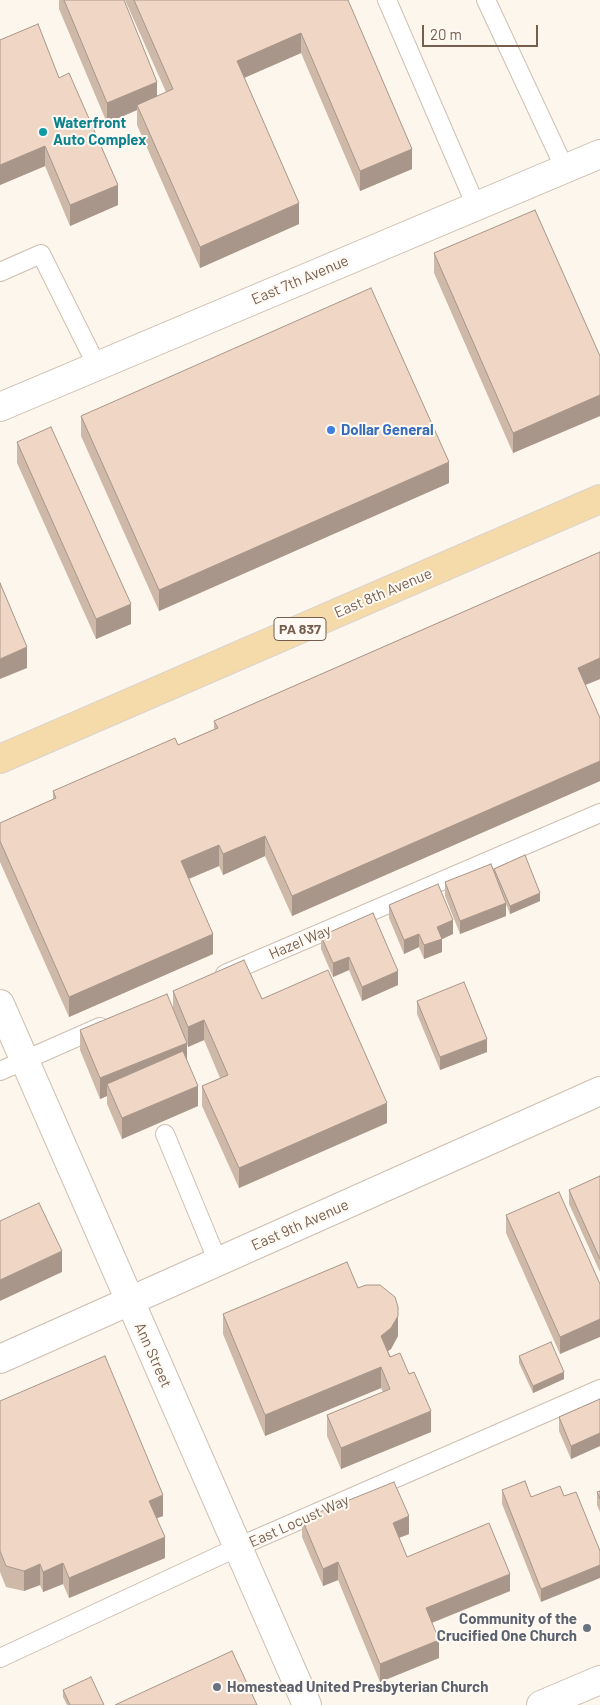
<!DOCTYPE html>
<html>
<head>
<meta charset="utf-8">
<style>
  body { margin:0 }
  #map { position:relative; width:600px; height:1705px; overflow:hidden; background:#fcf6ec; font-family:Barlow,sans-serif }
  canvas { display:block }
  .scale { position:absolute; left:422px; top:25px; width:116px; height:22px; box-sizing:border-box; border:2px solid #765e4f; border-top:0; padding-left:6px; font-size:15px; line-height:18px; white-space:nowrap; color:#765e4f; -webkit-text-stroke:4px #fefaf3; paint-order:stroke }
</style>
</head>
<body>
<div id="map">
<canvas width="600" height="1705"></canvas>
<div class="scale">20 m</div>
</div>
<script>
const g = document.querySelector('canvas').getContext('2d');
g.lineJoin = 'round';
function toPath(rows) {
  const path = new Path2D();
  for (const r of rows) {
    path.moveTo(r[0], r[1]);
    for (let i = 2; i < r.length; i += 2) path.lineTo(r[i], r[i + 1]);
  }
  return path;
}
function trace(path, color, width, dash) {
  g.strokeStyle = color;
  g.lineWidth = width;
  g.lineCap = dash ? 'butt' : 'round';
  g.setLineDash(dash || []);
  g.stroke(path);
}
function paint(path, color) {
  g.fillStyle = color;
  g.fill(path, 'evenodd');
}
function write(font, color, halo, rows, align = 'center') {
  g.font = font + ' Barlow,sans-serif';
  g.lineWidth = 4;
  g.setLineDash([]);
  g.textBaseline = 'middle';
  g.strokeStyle = halo;
  g.fillStyle = color;
  for (const [text, x, y, turn = 0] of rows) {
    g.save();
    g.translate(x, y);
    g.rotate((+turn || 0) * Math.PI / 180);
    g.textAlign = isNaN(turn) ? turn : align;
    if (halo) g.strokeText(text, 0, 0);
    g.fillText(text, 0, 0);
    g.restore();
  }
}
const lane = toPath([
  [387,0,476,206],
  [486,0,565,169],
  [0,272,41,254,97,366],
  [225,974,600,813],
  [0,1071,100,1027],
  [165,1134,218,1262],
  [0,1658,238,1547,600,1389]
]);
const street = toPath([
  [0,407,600,154],
  [0,1004,307,1705],
  [0,1359,600,1091],
  [541,1705,600,1680]
]);
const primary = toPath([
  [0,759,600,499]
]);
trace(lane, '#cebfb1', 20);
trace(street, '#cebfb1', 30);
trace(primary, '#d9d2ce', 30);
trace(lane, '#fff', 18);
trace(street, '#fff', 28);
trace(primary, '#f5dba9', 28);
paint(toPath([
  [59,0,124,0,157,96,166,92,125,0,348,0,412,169,360,191,301,53,244,78,299,224,200,268,137,125,137,110,107,123,59,9],
  [59,78,118,205,70,226,45,166,0,185],
  [434,253,600,356,600,416,513,453,434,273],
  [81,416,449,483,159,611,81,436],
  [17,442,131,624,96,639,17,463],
  [600,552,600,679,585,685,600,718,600,781,292,916,265,856,223,875,219,866,189,879,213,954,69,1017,0,862,0,823,53,799,53,791,178,745,214,729,214,721],
  [494,869,540,901,510,914,506,904,506,916,460,934,445,896,445,882,494,872],
  [389,905,453,934,442,939,442,952,424,959,419,947,404,954,389,918],
  [321,936,398,985,362,1001,349,970,333,977,321,949],
  [173,991,262,999,387,1123,239,1188,202,1106,202,1086,220,1078,204,1040,188,1047,187,1044,187,1061,198,1106,122,1139,107,1104,107,1096,100,1099,80,1050,80,1030,173,1008],
  [417,1001,487,1052,440,1070,417,1014],
  [600,1176,600,1272,569,1204,569,1190],
  [506,1215,600,1284,560,1354,506,1233],
  [358,1288,398,1328,398,1336,391,1349,388,1351,431,1432,341,1469,327,1436,327,1415,383,1392,381,1388,265,1436,223,1334,223,1314],
  [519,1356,564,1379,533,1393,519,1363],
  [600,1399,600,1446,571,1459,559,1431,559,1417],
  [0,1401,163,1516,157,1518,165,1558,69,1598,63,1584,43,1592,40,1585,24,1591,6,1587,0,1572],
  [502,1490,531,1497,564,1496,541,1602,502,1504],
  [600,1491,600,1512,597,1505,597,1492],
  [302,1519,409,1534,399,1538,407,1557,510,1591,432,1623,439,1658,380,1682,338,1580,323,1586,302,1537],
  [63,1690,104,1705,67,1705,63,1697]
]), '#ceb9a9');
paint(toPath([
  [301,33,301,53,237,81,237,61],
  [157,82,157,102,137,105,137,110,107,123,107,103],
  [45,146,45,166,0,185,0,165],
  [412,149,412,169,360,191,360,171],
  [118,185,118,205,70,226,70,205],
  [299,203,299,224,200,268,200,247],
  [600,395,600,416,513,453,513,433],
  [449,462,449,483,159,611,159,590],
  [131,604,131,624,96,639,96,619],
  [27,647,27,668,0,679,0,659],
  [600,658,600,679,578,688,578,668],
  [600,761,600,781,292,916,292,896],
  [265,836,265,856,223,875,223,854],
  [219,845,219,866,181,882,181,861],
  [540,893,540,901,510,914,510,906],
  [506,903,506,916,460,934,460,921],
  [453,920,453,934,442,939,442,952,424,959,424,945,437,927],
  [213,934,213,954,69,1017,69,997],
  [419,934,419,947,404,954,404,940],
  [349,957,349,970,333,977,333,963],
  [398,971,398,985,362,1001,362,987],
  [204,1020,204,1040,188,1047,188,1027],
  [487,1039,487,1052,440,1070,440,1057],
  [187,1043,187,1063,107,1084,107,1096,100,1099,100,1078],
  [198,1086,198,1106,122,1139,122,1118],
  [387,1103,387,1123,239,1188,239,1168],
  [62,1251,62,1272,0,1301,0,1280],
  [398,1307,398,1336,391,1349,381,1356,381,1336],
  [600,1319,600,1337,560,1354,560,1337],
  [381,1367,381,1388,265,1436,265,1415],
  [564,1372,564,1379,533,1393,533,1386],
  [431,1411,431,1432,341,1469,341,1448],
  [600,1433,600,1446,571,1459,571,1446],
  [163,1495,163,1516,149,1521,149,1501],
  [409,1516,409,1534,393,1540,393,1523],
  [165,1537,165,1558,69,1598,69,1578],
  [338,1562,338,1580,323,1586,323,1569],
  [63,1563,63,1584,43,1592,43,1572],
  [40,1564,40,1585,24,1591,24,1571],
  [600,1565,600,1578,541,1602,541,1589],
  [510,1574,510,1591,426,1625,426,1608],
  [439,1640,439,1658,380,1682,380,1664]
]), '#a8968a');
const building = toPath([
  [64,0,124,0,157,82,107,103,64,0],
  [134,0,348,0,412,149,360,171,301,33,237,61,299,203,200,247,137,105,173,89,134,0],
  [38,24,59,78,69,73,118,185,70,205,45,146,0,165,0,40,38,24],
  [535,210,600,356,600,395,513,433,434,253,535,210],
  [371,288,449,462,159,590,81,416,371,288],
  [51,427,131,604,96,619,17,442,51,427],
  [600,552,600,658,578,668,600,718,600,761,292,896,265,836,223,854,219,845,181,861,213,934,69,997,0,841,0,823,56,798,53,791,175,738,178,745,218,728,214,721,600,552],
  [0,583,27,647,0,659,0,583],
  [525,855,540,893,510,906,494,869,525,855],
  [491,864,506,903,460,921,445,882,491,864],
  [438,884,453,920,437,927,442,939,424,945,419,934,404,940,389,905,438,884],
  [373,913,398,971,362,987,349,957,333,963,321,936,373,913],
  [244,960,262,999,328,970,387,1103,239,1168,202,1086,228,1075,204,1020,188,1027,173,991,244,960],
  [464,982,487,1039,440,1057,417,1001,464,982],
  [167,994,187,1043,100,1078,80,1030,167,994],
  [183,1051,198,1086,122,1118,107,1084,183,1051],
  [600,1176,600,1259,569,1190,600,1176],
  [559,1192,600,1284,600,1319,560,1337,506,1215,559,1192],
  [39,1203,62,1251,0,1280,0,1221,39,1203],
  [347,1262,358,1288,366,1285,380,1285,395,1297,398,1307,398,1316,391,1328,381,1336,390,1357,400,1353,409,1374,414,1372,431,1411,341,1448,327,1415,390,1389,381,1367,265,1415,223,1314,347,1262],
  [551,1342,564,1372,533,1386,519,1356,551,1342],
  [105,1356,163,1495,149,1501,165,1537,69,1578,63,1563,43,1572,40,1564,24,1571,6,1566,0,1551,0,1401,105,1356],
  [600,1399,600,1433,571,1446,559,1417,600,1399],
  [525,1481,531,1497,560,1486,564,1496,576,1492,600,1551,600,1565,541,1589,502,1490,525,1481],
  [394,1482,409,1516,393,1523,407,1557,489,1523,510,1574,426,1608,439,1640,380,1664,338,1562,323,1569,302,1519,394,1482],
  [600,1491,600,1499,597,1492,600,1491],
  [232,1651,257,1705,115,1705,232,1651],
  [91,1677,104,1705,70,1705,63,1690,91,1677]
]);
paint(building, '#f0d7c5');
trace(building, '#a8968a', 1);
for (const [x, y, r, color] of [
  [43,132,5,"#0f9aa8"],
  [331,430,5,"#3f7fe0"],
  [587,1628,5,"#6b7280"],
  [217,1687,5,"#6b7280"]
]) {
  const dot = new Path2D();
  dot.arc(x, y, r, 0, 2 * Math.PI);
  g.fillStyle = color;
  g.fill(dot);
  trace(dot, '#fefaf3', 2);
}
for (const [x, y, w] of [
  [300,629,52]
]) {
  const box = new Path2D();
  box.roundRect(x - w / 2, y - 11.5, w, 23, 4);
  g.fillStyle = '#fefaf3';
  g.fill(box);
  trace(box, '#765e4f', 1);
}
write('bold 14px', '#765e4f', null, [
  ["PA 837",300,629]
]);
write('bold 15px', '#0d838f', '#fefaf3', [
  ["Waterfront",53,123],
  ["Auto Complex",53,140]
], 'left');
write('15px', '#765e4f', '#fefaf3', [
  ["East 7th Avenue",300,280,-23],
  ["East 8th Avenue",383,593,-23],
  ["Hazel Way",300,942,-23],
  ["East 9th Avenue",300,1225,-24],
  ["Ann Street",153,1355,66],
  ["East Locust Way",299,1521,-24]
]);
write('bold 15px', '#366cbe', '#fefaf3', [
  ["Dollar General",341,430]
], 'left');
write('bold 15px', '#5b616d', '#fefaf3', [
  ["Community of the",577,1619],
  ["Crucified One Church",577,1636],
  ["Homestead United Presbyterian Church",227,1687,"left"]
], 'right');
</script>
</body>
</html>
